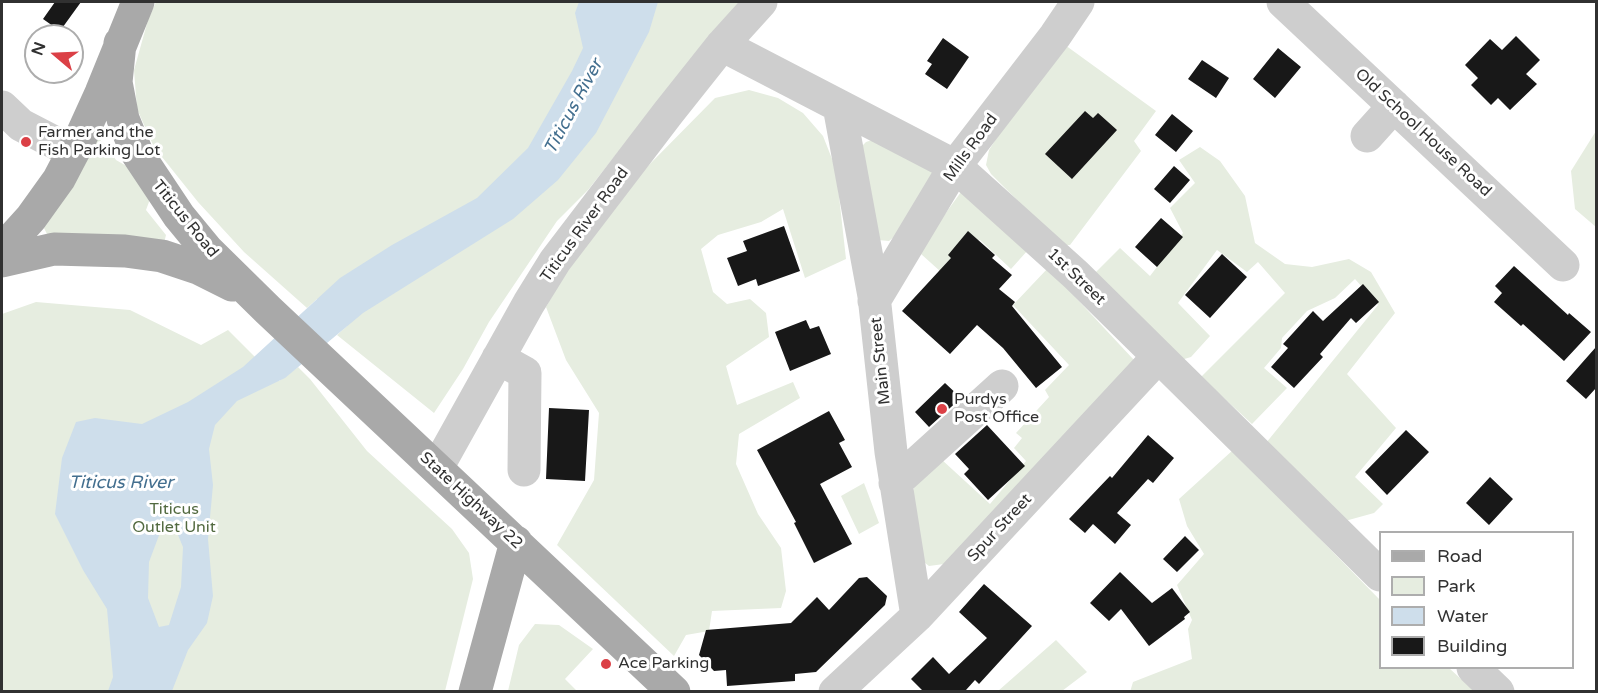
<!DOCTYPE html>
<html>
<head>
<meta charset="utf-8">
<style>
  body { margin:0 }
  #map { position:relative; width:1598px; height:693px; overflow:hidden; background:#fff; font-family:"Varela Round",sans-serif }
  canvas { display:block }
  .frame { position:absolute; inset:0; border:3px solid #313131; pointer-events:none }
  .legend { position:absolute; left:1379px; top:531px; width:195px; height:138px; box-sizing:border-box; background:#fff; border:2px solid #adadad; margin:0; padding:8px 10px; list-style:none; font-size:18px; color:#313131 }
  .legend li { display:flex; align-items:center; gap:12px; height:30px }
  .legend b { width:30px; border:2px solid #adadad }
  .north { position:absolute; left:24px; top:24px; width:60px; height:60px; box-sizing:border-box; background:#fff; border:2px solid #adadad; border-radius:50%; rotate:289deg; font-size:16px; font-weight:700; line-height:24px; text-align:center; color:#313131 }
  .north::after { content:''; display:block; margin:auto; width:21px; height:27px; background:#db4046; clip-path:polygon(50% 0,100% 100%,50% 72%,0 100%) }
</style>
</head>
<body>
<div id="map">
<canvas width="1598" height="693"></canvas>
<div class="frame"></div>
<ul class="legend">
<li><b style="height:8px;background:#a9a9a9"></b>Road</li>
<li><b style="height:16px;background:#e6ede0"></b>Park</li>
<li><b style="height:16px;background:#cedeeb"></b>Water</li>
<li><b style="height:16px;background:#181818"></b>Building</li>
</ul>
<div class="north">N</div>
</div>
<script>
const g = document.querySelector('canvas').getContext('2d');
g.lineJoin = 'round';
function paint(path, color) {
  g.fillStyle = color;
  g.fill(path, 'evenodd');
}
function toPath(rows) {
  const path = new Path2D();
  for (const r of rows) {
    path.moveTo(r[0], r[1]);
    for (let i = 2; i < r.length; i += 2) path.lineTo(r[i], r[i + 1]);
  }
  return path;
}
function trace(path, color, width, dash) {
  g.strokeStyle = color;
  g.lineWidth = width;
  g.lineCap = dash ? 'butt' : 'round';
  g.setLineDash(dash || []);
  g.stroke(path);
}
function write(font, color, halo, rows, align = 'center') {
  g.font = font + ' "Varela Round",sans-serif';
  g.lineWidth = 6;
  g.setLineDash([]);
  g.textBaseline = 'middle';
  g.strokeStyle = halo;
  g.fillStyle = color;
  for (const [text, x, y, turn = 0] of rows) {
    g.save();
    g.translate(x, y);
    g.rotate((+turn || 0) * Math.PI / 180);
    g.textAlign = isNaN(turn) ? turn : align;
    if (halo) g.strokeText(text, 0, 0);
    g.fillText(text, 0, 0);
    g.restore();
  }
}
paint(toPath([
  [156,2,749,2,629,138,588,190,557,221,489,322,463,369,434,413,337,335,347,326,317,299,307,308,244,252,198,202,154,147,137,109,134,70,148,20],
  [1065,45,1156,111,1134,141,1141,151,1070,245,1062,245,991,174,986,165,989,150,1005,125],
  [749,90,778,98,803,113,823,136,836,169,846,259,805,278,783,209,761,222,718,235,701,249,713,292,727,304,750,299,766,313,769,337,726,366,737,405,793,382,800,398,739,434,736,464,758,514,781,548,786,591,781,608,712,611,709,631,686,635,674,656,557,545,594,480,599,413,566,360,546,307,574,257,644,170,715,98],
  [1596,131,1596,227,1575,209,1571,171],
  [99,139,107,146,116,160,156,183,146,210,166,235,164,243,47,234,44,228,95,140],
  [875,139,932,169,934,176,901,231,889,241,878,240,860,148,866,142],
  [1200,147,1220,161,1245,196,1255,243,1285,264,1312,267,1349,259,1371,272,1395,313,1347,374,1396,428,1355,477,1383,504,1374,513,1345,521,1266,443,1378,305,1355,279,1335,298,1307,311,1282,338,1281,348,1264,368,1287,388,1252,424,1201,377,1285,293,1258,262,1247,272,1217,250,1178,303,1210,336,1191,357,1181,360,1093,275,1120,248,1150,276,1183,233,1170,208,1195,183,1179,160],
  [961,192,1028,250,1011,269,980,240,960,242,970,298,921,254,921,247],
  [1048,268,1134,360,944,564,929,566,920,559,913,491,916,482,941,459,990,504,1026,461,1014,448,1022,438,1016,433,1049,397,1045,390,1069,365,1013,305],
  [36,302,130,310,201,345,228,330,279,381,298,367,310,379,367,451,452,529,469,553,473,579,445,691,2,691,2,314],
  [1233,450,1380,600,1380,668,1449,668,1474,691,1130,692,1133,682,1192,659,1188,629,1192,620,1177,585,1204,554,1187,526,1179,499],
  [864,483,879,523,859,534,841,496],
  [535,624,559,625,593,649,565,679,577,691,508,691,519,645],
  [1056,640,1087,672,1062,691,998,691]
]), '#e6ede0');
paint(toPath([
  [579,2,658,2,649,32,596,133,558,180,513,219,363,313,285,378,237,401,215,425,209,449,213,485,208,539,213,596,207,623,188,650,172,691,108,691,113,677,107,609,83,570,55,514,62,458,76,422,95,418,142,424,188,402,243,367,340,278,392,245,477,198,528,148,572,71,583,48,575,13],
  [173,523,183,547,181,587,169,625,159,627,148,598,149,562,161,530]
]), '#cedeeb');
paint(toPath([
  [55,2,81,2,60,31,43,19],
  [1516,36,1540,60,1526,74,1537,84,1510,110,1498,98,1491,105,1471,85,1478,78,1465,65,1490,39,1502,50],
  [943,38,969,57,947,89,925,74,932,64,927,61],
  [1278,48,1301,67,1275,98,1253,79],
  [1202,60,1229,78,1216,98,1188,79],
  [1085,111,1093,118,1098,113,1117,130,1072,179,1045,154],
  [1172,114,1193,131,1176,152,1155,135],
  [1174,166,1190,180,1170,203,1154,189],
  [1161,218,1183,237,1157,267,1135,247],
  [784,226,800,271,758,286,756,279,738,286,727,258,747,251,743,241],
  [968,231,995,255,992,258,1012,275,999,289,1015,302,1012,306,1062,367,1036,388,1003,348,977,325,950,354,902,311,951,258,948,255],
  [1222,254,1247,277,1210,318,1185,295],
  [1514,266,1568,315,1569,313,1591,332,1564,361,1523,324,1521,326,1494,302,1502,293,1495,286],
  [1363,284,1379,302,1356,323,1351,318,1320,354,1323,357,1294,388,1271,367,1288,348,1283,344,1313,311,1323,321],
  [806,320,810,329,819,326,831,354,790,371,775,332],
  [1596,347,1596,388,1586,399,1566,381],
  [945,383,961,398,929,427,915,412],
  [549,408,589,410,585,481,546,479],
  [829,411,845,440,839,443,852,467,820,484,852,544,814,563,794,523,796,522,757,450],
  [987,425,1025,466,988,500,964,474,969,469,955,454],
  [1406,430,1429,452,1387,495,1365,472],
  [1148,435,1174,458,1153,483,1148,479,1117,513,1131,525,1115,544,1093,524,1085,533,1069,519,1110,476,1112,478],
  [1490,477,1513,499,1489,525,1466,503],
  [1185,536,1199,550,1177,572,1163,559],
  [1120,572,1152,603,1172,588,1190,612,1184,617,1185,619,1149,646,1121,609,1109,621,1090,603],
  [867,577,887,596,885,605,816,672,795,674,795,681,727,686,726,670,714,671,699,655,706,630,791,623,817,597,829,610,859,578],
  [984,584,1032,626,979,684,975,680,966,690,967,692,924,692,911,679,933,657,949,674,987,638,959,612]
]), '#181818');
trace(toPath([
  [1283,2,1563,265],
  [722,45,955,166,1076,275,1380,575],
  [839,106,874,296,891,452,917,616],
  [2,107,21,125,73,152],
  [1367,136,1394,106],
  [874,301,955,166,1055,36,1078,2],
  [498,358,525,373,524,470],
  [437,468,529,303,555,261,668,113,722,45,761,2],
  [895,483,1002,386],
  [1473,668,1498,692],
  [835,692,917,616,1158,357]
]), '#cecece', 33);
trace(toPath([
  [120,43,116,82,123,119,137,153,179,216,207,250,268,310,674,692],
  [2,250,31,218,59,179,81,137,101,93,138,2],
  [2,261,54,249,125,251,162,256,198,268,232,285],
  [475,692,516,542]
]), '#a9a9a9', 33);
for (const [x, y, r, color] of [
  [26,142,6,"#db4046"],
  [942,409,6,"#db4046"],
  [606,664,6,"#db4046"]
]) {
  const dot = new Path2D();
  dot.arc(x, y, r, 0, 2 * Math.PI);
  g.fillStyle = color;
  g.fill(dot);
  trace(dot, '#fff', 2);
}
write('16px', '#313131', '#fff', [
  ["Farmer and the",38,133],
  ["Fish Parking Lot",38,151],
  ["Purdys",954,400],
  ["Post Office",954,418],
  ["Ace Parking",618,664]
], 'left');
write('16px', '#313131', '#fff', [
  ["Old School House Road",1423,133,43],
  ["Mills Road",971,148,-54],
  ["Titicus Road",185,219,51],
  ["Titicus River Road",585,225,-54],
  ["1st Street",1076,277,44],
  ["Main Street",881,361,-96],
  ["State Highway 22",471,501,43],
  ["Spur Street",1000,528,-47]
]);
write('16px', '#526a40', '#fff', [
  ["Titicus",174,510],
  ["Outlet Unit",174,528]
]);
write('italic 18px', '#436f8f', '#fff', [
  ["Titicus River",574,107,-62],
  ["Titicus River",121,483]
]);
</script>
</body>
</html>
